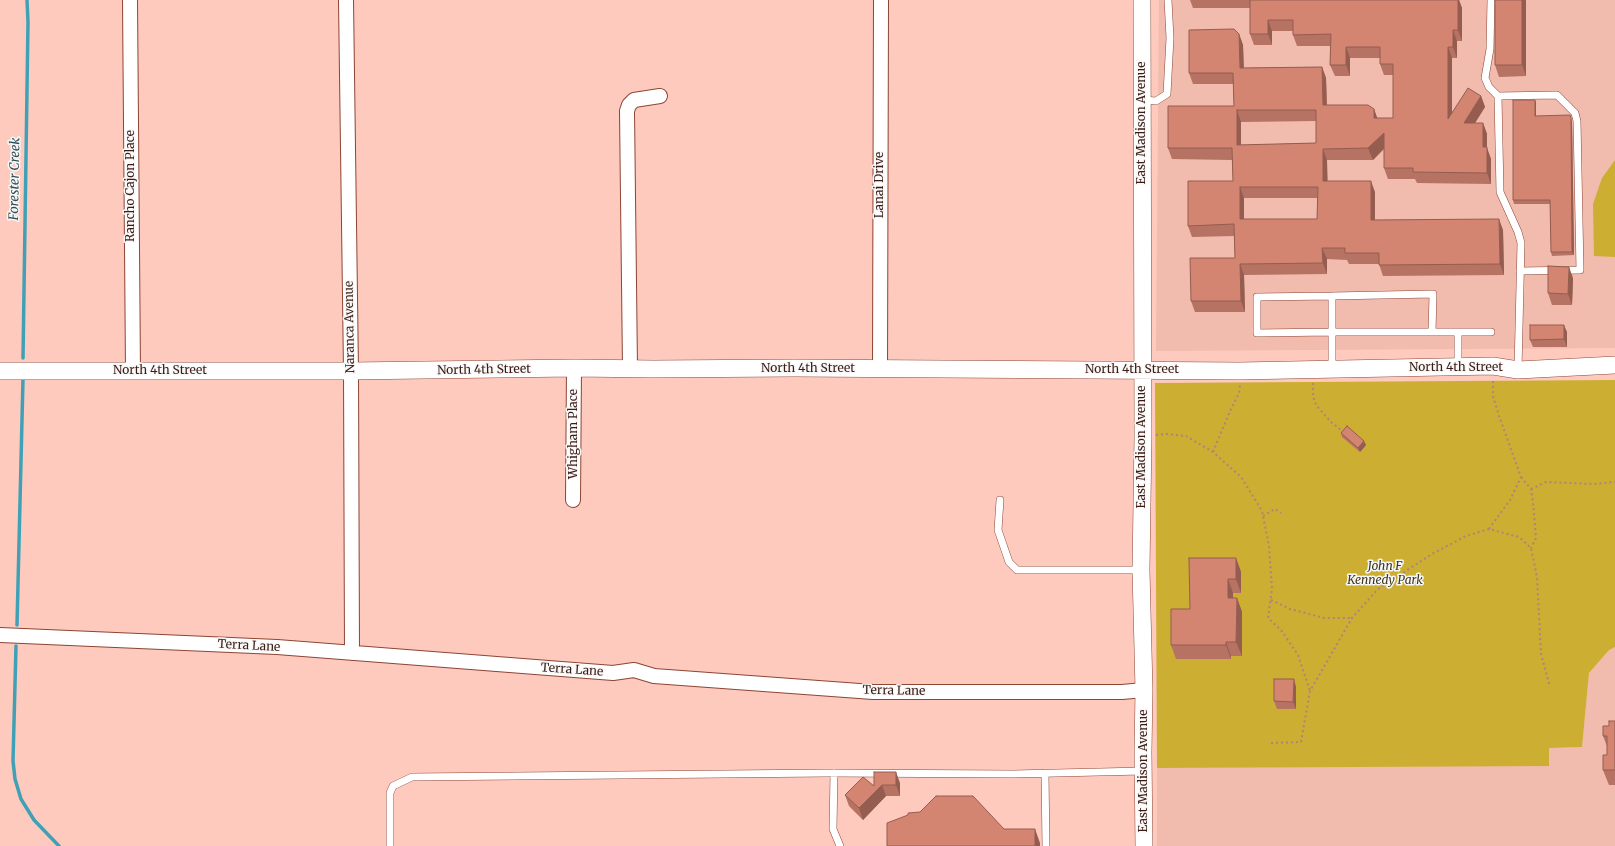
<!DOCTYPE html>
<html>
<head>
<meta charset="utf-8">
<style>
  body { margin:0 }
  canvas { display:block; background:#fdcabd }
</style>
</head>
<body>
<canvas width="1615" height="846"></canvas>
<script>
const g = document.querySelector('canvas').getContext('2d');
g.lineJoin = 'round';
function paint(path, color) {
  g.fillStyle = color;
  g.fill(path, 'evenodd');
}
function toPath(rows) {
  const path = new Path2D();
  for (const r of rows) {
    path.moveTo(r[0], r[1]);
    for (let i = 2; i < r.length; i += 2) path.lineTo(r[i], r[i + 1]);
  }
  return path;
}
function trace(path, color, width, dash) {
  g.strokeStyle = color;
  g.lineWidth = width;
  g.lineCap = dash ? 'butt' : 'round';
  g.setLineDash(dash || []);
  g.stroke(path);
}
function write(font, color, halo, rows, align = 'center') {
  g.font = font + ' Merriweather,serif';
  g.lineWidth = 3;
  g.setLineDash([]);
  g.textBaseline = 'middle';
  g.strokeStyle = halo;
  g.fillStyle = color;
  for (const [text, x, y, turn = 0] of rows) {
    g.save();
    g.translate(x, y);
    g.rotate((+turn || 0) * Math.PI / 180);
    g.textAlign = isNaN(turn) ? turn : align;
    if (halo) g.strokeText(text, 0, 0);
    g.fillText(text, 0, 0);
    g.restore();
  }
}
paint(toPath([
  [1159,0,1615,0,1615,348,1156,351],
  [1615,647,1615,846,1157,846,1157,768,1283,767,1549,748,1582,747,1589,673,1609,650]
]), '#f1bbad');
paint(toPath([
  [1615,160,1615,257,1594,256,1593,204,1602,178],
  [1615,380,1615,647,1609,650,1589,673,1582,747,1549,748,1549,766,1157,768,1155,383]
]), '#ccae32');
trace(toPath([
  [23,358,28,22,27,0],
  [17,625,23,379],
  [16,646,13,761,15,779,21,799,34,820,59,846]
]), '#40a1b6', 3.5);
const service = toPath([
  [1491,0,1490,49,1485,78,1489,87,1498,96],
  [1142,100,1156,101,1167,94,1170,38,1168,0],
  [1332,296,1433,294,1432,332],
  [1458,332,1458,366],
  [1332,369,1332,296,1257,297,1257,333,1332,332,1491,332],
  [1518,370,1521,243,1518,232,1500,192,1498,96,1557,95,1575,113,1577,121,1580,270,1520,271],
  [1000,500,998,530,1009,562,1017,570,1141,570],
  [834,773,833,829,840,846],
  [1045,773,1046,846],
  [390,846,390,793,393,786,412,777,829,773,1013,774,1143,771]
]);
const minor = toPath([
  [130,0,133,371],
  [346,0,351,371,352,653],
  [630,369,627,111,629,105,634,100,660,96],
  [880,369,881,0],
  [573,500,574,368],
  [0,635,277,647,613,673,634,670,654,676,873,692,1122,692,1144,690]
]);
const tertiary = toPath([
  [1142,0,1143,436,1141,570,1144,690,1143,752,1144,846],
  [0,371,351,371,574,368,653,369,794,368,1240,371,1493,366,1518,370,1615,365]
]);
trace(service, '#8d4534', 8);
trace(minor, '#8d4534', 16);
trace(tertiary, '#8d4534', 18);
trace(toPath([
  [1313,383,1313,396,1316,405,1331,422,1344,432],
  [1156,435,1166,434,1186,436,1213,452,1241,477,1262,511,1269,546,1272,589,1268,618,1281,630,1298,655,1310,691],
  [1213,452,1230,411,1239,393,1240,385],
  [1521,477,1531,489,1533,502,1536,538,1531,548],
  [1531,489,1546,482,1593,484,1615,482],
  [1263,516,1275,509,1281,513],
  [1489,529,1510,500,1521,477,1499,416,1493,396,1493,380],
  [1271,600,1290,609,1324,618,1352,618],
  [1271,743,1301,742,1310,691,1352,618,1378,589,1432,554,1466,536,1489,529,1519,537,1531,548,1537,577,1541,654,1550,687]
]), '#af8479', 2, [2, 3]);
trace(service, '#fff', 7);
trace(minor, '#fff', 14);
trace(tertiary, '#fff', 17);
paint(toPath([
  [1190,0,1459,0,1462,8,1462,41,1457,41,1457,58,1452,58,1452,113,1481,96,1485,107,1475,123,1483,123,1487,134,1487,148,1491,159,1491,184,1417,183,1415,179,1388,179,1384,168,1384,149,1373,160,1327,160,1327,181,1375,192,1375,220,1503,230,1504,275,1383,276,1379,264,1349,264,1347,260,1327,259,1327,274,1244,275,1245,312,1195,312,1191,301,1235,258,1234,236,1192,237,1188,226,1233,181,1232,160,1172,159,1168,148,1234,106,1233,84,1193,84,1189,73,1239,34,1243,45,1244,68,1322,67,1326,78,1327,105,1374,109,1377,118,1393,118,1393,75,1384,75,1380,64,1380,58,1350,58,1350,76,1335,76,1330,65,1331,46,1297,46,1293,35,1293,31,1272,31,1272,45,1254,45,1250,34,1250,8,1193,8],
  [1316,121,1316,143,1241,145,1241,122],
  [1244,198,1317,198,1317,219,1244,219],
  [1495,0,1526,0,1526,76,1499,77,1495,65],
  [1535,100,1536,103,1536,116,1572,122,1574,255,1552,256,1551,252,1550,204,1514,204,1513,200],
  [1573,278,1572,305,1552,305,1548,293],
  [1567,332,1567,347,1533,347,1530,340],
  [1341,433,1366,445,1360,452,1342,437],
  [1236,558,1241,572,1241,593,1233,593,1233,598,1237,598,1242,612,1242,656,1231,656,1231,659,1176,659,1171,645,1190,609],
  [1296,687,1296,709,1277,709,1274,701],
  [1615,721,1615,785,1609,785,1603,770,1607,755,1607,746,1603,736],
  [900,783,900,796,886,796,863,820,849,806,845,795,874,786]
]), '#b67262');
paint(toPath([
  [1458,0,1459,0,1462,8,1462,41,1458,30],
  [1522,0,1526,0,1526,76,1522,65],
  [1268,20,1272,31,1272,45,1268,34],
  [1453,30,1457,41,1457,58,1453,47],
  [1239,34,1243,45,1244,79,1240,68],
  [1346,47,1350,58,1350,76,1346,65],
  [1448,47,1452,58,1452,130,1448,119],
  [1322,67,1326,78,1327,117,1323,105],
  [1481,96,1485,107,1468,134,1464,123],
  [1535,100,1536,103,1536,119,1535,116],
  [1374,109,1378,120,1374,118],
  [1237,110,1241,122,1241,156,1237,145],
  [1570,115,1572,122,1574,255,1572,252],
  [1483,123,1487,134,1487,148,1491,159,1491,184,1487,173,1483,147],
  [1384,133,1388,144,1373,160,1368,148],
  [1323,149,1327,160,1328,192,1323,181],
  [1371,181,1375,192,1375,231,1371,220],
  [1240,187,1244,198,1244,230,1240,219],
  [1499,219,1503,230,1504,275,1500,264],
  [1322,248,1327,259,1327,274,1323,263],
  [1240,264,1244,275,1245,312,1241,301],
  [1569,267,1573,278,1572,305,1568,294],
  [1564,325,1567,332,1567,347,1564,339],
  [1364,441,1366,445,1360,452,1358,448],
  [1236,558,1241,572,1241,593,1236,579],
  [1228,579,1233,593,1233,612,1228,598],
  [1237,598,1242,612,1242,656,1236,642],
  [1226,642,1231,656,1231,659,1226,645],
  [1294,679,1296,687,1296,709,1293,702],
  [896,772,900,783,900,796,896,785],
  [882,785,886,796,863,820,859,808],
  [1035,829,1040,843,1040,846,1035,846]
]), '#945d50');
const building = toPath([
  [1250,0,1458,0,1458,30,1453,30,1453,47,1448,47,1448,119,1468,88,1481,96,1464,123,1483,123,1483,147,1487,147,1487,173,1413,172,1413,168,1384,168,1384,133,1368,148,1323,149,1323,181,1371,181,1371,220,1499,219,1500,264,1379,265,1379,253,1345,253,1345,248,1322,248,1323,263,1240,264,1241,301,1191,301,1190,258,1235,258,1234,224,1188,226,1188,181,1233,181,1232,148,1168,148,1168,106,1234,106,1233,73,1189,73,1189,30,1234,29,1239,34,1240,68,1322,67,1323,105,1368,105,1374,109,1374,118,1393,118,1393,64,1380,64,1380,47,1346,47,1346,65,1330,65,1331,34,1293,35,1293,20,1268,20,1268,34,1250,34,1250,0],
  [1237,110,1316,110,1316,143,1237,145,1237,110],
  [1240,187,1318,187,1317,219,1240,219,1240,187],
  [1495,0,1522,0,1522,65,1495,65,1495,0],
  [1513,100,1535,100,1535,116,1570,115,1571,118,1572,252,1551,252,1550,200,1513,200,1513,100],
  [1548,266,1569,267,1568,294,1548,293,1548,266],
  [1530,325,1564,325,1564,339,1530,340,1530,325],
  [1347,426,1364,441,1358,448,1341,433,1347,426],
  [1189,558,1236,558,1236,579,1228,579,1228,598,1237,598,1236,642,1226,642,1226,645,1171,645,1171,609,1190,609,1189,558],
  [1274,679,1294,679,1293,702,1274,701,1274,679],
  [1609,721,1615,721,1615,770,1603,770,1603,755,1607,755,1607,736,1603,736,1603,726,1609,726,1609,721],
  [874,772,896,772,896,785,882,785,859,808,845,795,863,777,874,786,874,772],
  [936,796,973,796,1004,829,1035,829,1035,846,887,846,887,823,908,815,908,813,920,812,936,796]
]);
paint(building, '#d48572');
trace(building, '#945d50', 1);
write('12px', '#3b1c14', '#f8f8f8', [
  ["East Madison Avenue",1142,123,-90],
  ["Lanai Drive",880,185,-90],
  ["Rancho Cajon Place",131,186,-90],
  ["Naranca Avenue",350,327,-91],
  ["North 4th Street",1456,368],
  ["North 4th Street",808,369],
  ["North 4th Street",484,370,-1],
  ["North 4th Street",1132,370],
  ["North 4th Street",160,371],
  ["Whigham Place",574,434,-90],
  ["East Madison Avenue",1142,447,-90],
  ["Terra Lane",249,646,3],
  ["Terra Lane",572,670,4],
  ["Terra Lane",894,691,1],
  ["East Madison Avenue",1144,771,-90]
]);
write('italic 12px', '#3b351e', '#f8f8f8', [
  ["John F",1385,567],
  ["Kennedy Park",1385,581]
]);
write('italic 13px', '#304e55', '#f8f8f8', [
  ["Forester Creek",15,179,-89]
]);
</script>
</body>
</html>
